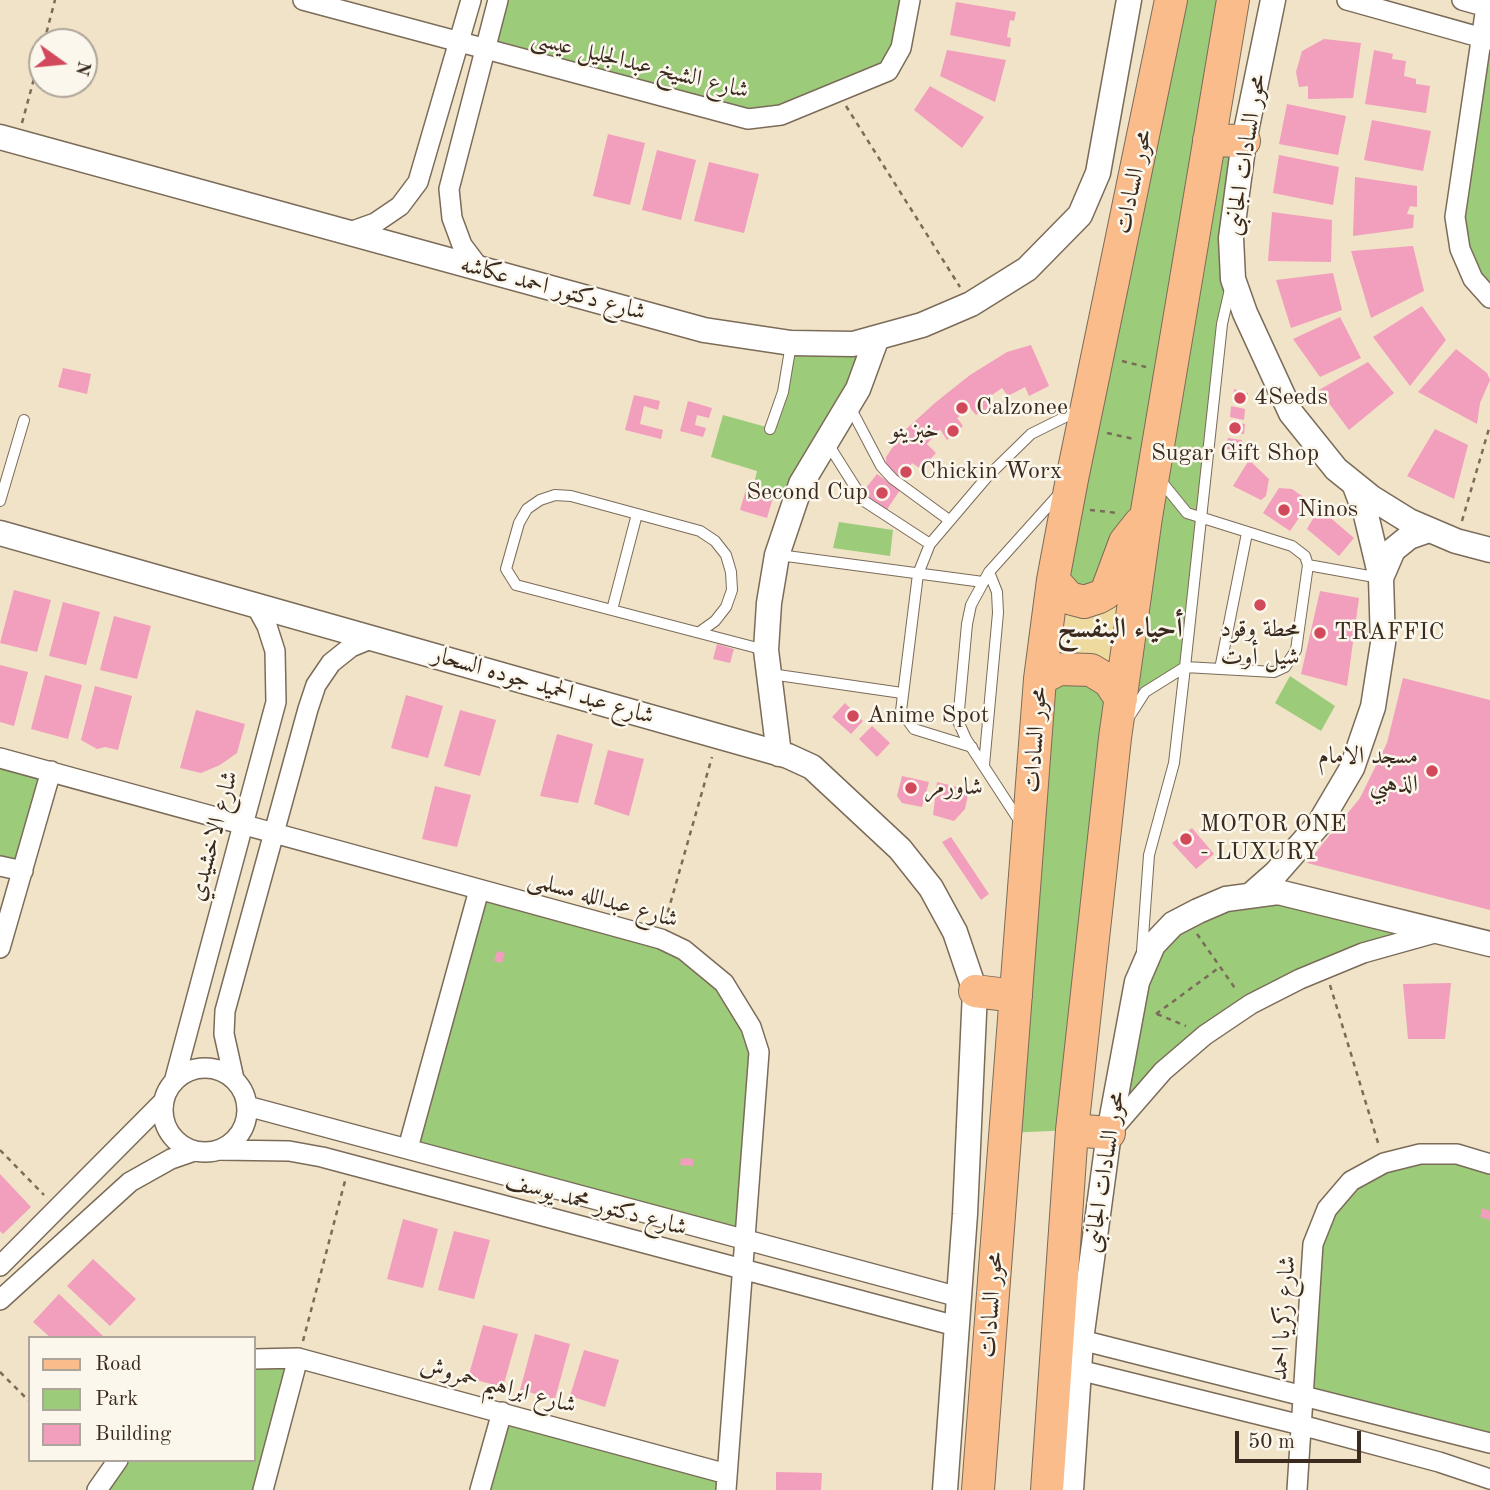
<!DOCTYPE html>
<html>
<head>
<meta charset="utf-8">
<style>
  body { margin:0 }
  #map { position:relative; width:1490px; height:1490px; overflow:hidden; background:#f1e3c7; font-family:"Old Standard TT",serif }
  canvas { display:block }
  .legend { position:absolute; left:28px; top:1336px; width:228px; height:126px; box-sizing:border-box; background:#fbf7ec; border:2px solid #aea59a; margin:0; padding:9px 12px; list-style:none; font-size:21px; color:#3b2a1e }
  .legend li { display:flex; align-items:center; gap:14px; height:35px }
  .legend b { width:35px; border:2px solid #aea59a }
  .north { position:absolute; left:28px; top:28px; width:70px; height:70px; box-sizing:border-box; background:#fbf7ec; border:2px solid #aea59a; border-radius:50%; rotate:105deg; font-size:19px; font-weight:700; line-height:28px; text-align:center; color:#3b2a1e }
  .north::after { content:''; display:block; margin:auto; width:24px; height:32px; background:#d1495b; clip-path:polygon(50% 0,100% 100%,50% 72%,0 100%) }
  .scale { position:absolute; left:1235px; top:1431px; width:126px; height:32px; box-sizing:border-box; border:4px solid #3b2a1e; border-top:0; padding-left:9px; font-size:21px; line-height:24px; white-space:nowrap; color:#3b2a1e; -webkit-text-stroke:5px #fbf7ec; paint-order:stroke }
</style>
</head>
<body>
<div id="map">
<canvas width="1490" height="1490"></canvas>
<ul class="legend">
<li><b style="height:9px;background:#f9bc8a"></b>Road</li>
<li><b style="height:19px;background:#9ccb7a"></b>Park</li>
<li><b style="height:19px;background:#f29ebd"></b>Building</li>
</ul>
<div class="north">N</div>
<div class="scale">50 m</div>
</div>
<script>
const g = document.querySelector('canvas').getContext('2d');
g.lineJoin = 'round';
function paint(path, color) {
  g.fillStyle = color;
  g.fill(path, 'evenodd');
}
function toPath(rows) {
  const path = new Path2D();
  for (const r of rows) {
    if (r.length === 3) {
      path.moveTo(r[0] + r[2], r[1]);
      path.arc(r[0], r[1], r[2], 0, 2 * Math.PI);
      continue;
    }
    path.moveTo(r[0], r[1]);
    for (let i = 2; i < r.length; i += 2) path.lineTo(r[i], r[i + 1]);
  }
  return path;
}
function trace(path, color, width, dash) {
  g.strokeStyle = color;
  g.lineWidth = width;
  g.lineCap = dash ? 'butt' : 'round';
  g.setLineDash(dash || []);
  g.stroke(path);
}
function write(font, color, halo, rows, align = 'center') {
  g.font = font + ' "Old Standard TT",Amiri,serif';
  g.lineWidth = 5;
  g.setLineDash([]);
  g.textBaseline = 'middle';
  g.strokeStyle = halo;
  g.fillStyle = color;
  for (const [text, x, y, turn = 0] of rows) {
    g.save();
    g.translate(x, y);
    g.rotate((+turn || 0) * Math.PI / 180);
    g.textAlign = isNaN(turn) ? turn : align;
    if (halo) g.strokeText(text, 0, 0);
    g.fillText(text, 0, 0);
    g.restore();
  }
}
paint(toPath([
  [498,0,908,0,896,61,765,119,485,50],
  [1167,0,1233,0,1209,139,1244,141,1185,667,1145,692,1116,736,1072,1130,1006,1133,1040,679,1110,583,1062,594],
  [1490,8,1490,298,1455,217],
  [876,340,794,502,753,488,757,471,711,457,723,415,770,428,791,343],
  [839,522,893,530,890,556,833,548],
  [1290,676,1335,706,1321,731,1275,703],
  [0,758,51,771,23,871,0,866],
  [479,890,684,950,751,1027,745,1242,408,1148],
  [1265,892,1441,931,1275,991,1126,1111,1137,982,1153,945],
  [1384,1163,1490,1164,1490,1443,1303,1394,1327,1209],
  [298,1358,263,1490,97,1490,119,1460,254,1460,254,1359],
  [502,1412,727,1474,726,1490,480,1490]
]), '#9ccb7a');
paint(toPath([
  [1119,557,1121,699,1059,669,1053,580,1077,601]
]), '#eeda9e');
paint(toPath([
  [956,2,1016,12,1014,21,1010,20,1007,37,1011,38,1010,47,950,35],
  [1324,39,1361,43,1353,98,1308,99,1308,86,1299,87,1296,72,1302,51],
  [947,50,1006,60,995,102,940,76],
  [1374,50,1393,54,1392,59,1406,61,1404,76,1416,79,1416,84,1430,86,1426,113,1365,104],
  [930,86,984,117,962,148,914,110],
  [1287,104,1346,116,1338,155,1279,144],
  [1372,120,1431,131,1423,171,1364,160],
  [608,134,645,143,630,205,593,196],
  [657,150,696,160,681,220,642,210],
  [1279,155,1339,167,1333,205,1273,193],
  [709,162,759,174,744,233,694,221],
  [1355,177,1417,186,1417,207,1410,206,1407,214,1414,215,1413,228,1353,236],
  [1272,212,1332,220,1331,262,1268,261],
  [1413,246,1424,291,1371,318,1351,251],
  [1333,273,1342,310,1291,328,1276,280],
  [1422,306,1446,340,1410,386,1373,337],
  [1340,317,1361,358,1320,377,1293,339],
  [1031,345,1049,386,1029,396,1025,387,1008,396,1002,388,989,397,993,405,976,415,970,408,957,418,963,426,947,440,940,429,927,444,936,453,921,469,912,463,899,484,886,472,886,457,903,432,936,402,970,375,1007,352],
  [1456,349,1487,373,1490,380,1480,403,1477,424,1418,392],
  [1368,362,1394,393,1349,430,1319,390],
  [63,368,91,374,87,394,58,387],
  [1234,389,1248,393,1247,403,1233,402],
  [634,395,660,401,658,410,644,406,640,424,663,430,661,439,625,430],
  [688,401,712,408,709,418,697,415,695,425,706,428,703,437,680,431],
  [1231,406,1245,409,1244,420,1230,417],
  [1230,422,1245,424,1244,434,1229,433],
  [1435,429,1468,445,1454,499,1407,476],
  [1228,438,1242,440,1240,451,1225,449],
  [1249,460,1269,479,1266,496,1261,500,1233,486],
  [877,474,900,490,886,511,870,502,865,489],
  [747,486,774,494,767,518,740,510],
  [1279,488,1292,489,1305,498,1306,508,1290,531,1263,513],
  [1319,508,1354,538,1339,556,1307,529],
  [14,590,51,600,37,652,0,643],
  [1320,591,1359,598,1347,686,1301,674],
  [63,602,100,612,86,665,49,656],
  [114,616,151,626,137,679,100,670],
  [717,644,734,649,730,663,713,659],
  [0,665,28,672,14,726,0,722],
  [45,675,82,685,68,739,31,729],
  [1403,678,1490,700,1490,910,1307,863,1360,798,1387,743],
  [95,686,132,696,118,750,105,747,97,749,81,740],
  [406,695,443,706,428,758,391,748],
  [845,703,863,721,851,734,832,717],
  [196,710,245,724,237,753,220,765,201,773,180,768],
  [460,710,496,720,480,776,444,766],
  [872,726,890,743,877,757,859,739],
  [557,734,593,744,578,803,540,796],
  [608,750,644,759,629,816,594,804],
  [902,776,929,782,922,807,902,803,897,796],
  [937,782,969,790,965,809,954,821,933,815],
  [435,786,471,795,457,847,422,839],
  [1192,828,1214,854,1196,869,1172,843],
  [951,837,989,894,981,900,942,842],
  [497,951,505,953,502,963,494,961],
  [1451,983,1445,1039,1408,1039,1403,984],
  [681,1158,693,1159,693,1166,680,1165],
  [0,1174,31,1207,3,1234,0,1231],
  [1482,1208,1490,1211,1490,1220,1480,1217],
  [403,1219,438,1229,423,1288,387,1279],
  [454,1231,490,1240,474,1299,438,1290],
  [93,1259,136,1299,110,1326,67,1286],
  [59,1294,103,1336,101,1338,51,1338,33,1322],
  [483,1325,518,1334,503,1387,468,1378],
  [535,1334,570,1344,555,1399,520,1390],
  [584,1350,619,1360,605,1407,570,1396],
  [776,1472,822,1473,821,1490,776,1490]
]), '#f29ebd');
const service = toPath([
  [850,407,881,466,893,479,949,520],
  [770,429,783,392,791,344],
  [828,444,864,501,930,544],
  [0,501,24,420],
  [779,555,983,582],
  [1308,565,1380,578],
  [612,610,637,514],
  [701,631,715,621,726,607,732,590,731,572,726,555,715,541,700,531,571,496,555,495,540,500,527,509,519,523,506,569,516,585,765,650],
  [1220,669,1247,533],
  [771,674,902,693],
  [1129,717,1145,692,1185,667,1222,324,1230,289],
  [972,747,914,729,901,711,918,574,930,544,987,477,1031,434,1081,409],
  [984,765,998,613,997,592,989,572],
  [1020,822,966,739,958,721,967,624,971,605,989,572,1060,493],
  [1142,951,1149,855,1174,763,1185,667,1274,672,1285,667,1296,650,1308,565,1305,556,1292,546,1187,513,1161,481]
]);
const minor = toPath([
  [303,0,748,119,781,115,888,71,901,48,910,0],
  [1347,0,1490,40],
  [1462,0,1490,8],
  [1487,0,1455,217,1460,249,1473,279,1490,298],
  [347,233,375,223,400,206,418,182,471,0],
  [480,269,462,245,452,218,449,189,498,0],
  [0,758,661,939,684,950,724,983,751,1027,759,1052,726,1490],
  [0,866,23,871],
  [0,948,51,771],
  [205,1110,42],
  [234,1079,224,1034,225,1011,308,709,316,685,331,663,351,647,375,637],
  [174,1082,276,702,275,651,267,626,255,604],
  [247,1106,959,1297],
  [1110,1132,1163,1071,1205,1035,1251,1004,1300,979,1363,953,1438,932],
  [408,1148,479,890],
  [220,1150,289,1151,322,1157,956,1326],
  [0,1266,164,1101],
  [0,1300,130,1182,171,1159,194,1151],
  [1081,1340,1490,1443],
  [254,1359,298,1358,727,1474],
  [1079,1370,1301,1425,1439,1462,1490,1479],
  [97,1490,118,1460],
  [263,1490,298,1358],
  [480,1490,502,1412],
  [1297,1490,1313,1244,1327,1209,1351,1181,1384,1163,1420,1154,1457,1154,1490,1164]
]);
const tertiary = toPath([
  [1273,0,1244,141,1231,238,1233,279,1245,313,1291,413,1336,469,1372,498,1409,521,1456,541,1490,550],
  [0,137,704,330,791,343,853,344,922,325,971,304,1027,269,1080,215,1098,173,1129,0],
  [0,533,788,756,812,767,900,849,931,888,955,932,975,991,965,1214,945,1490],
  [1381,578,1393,550,1409,537,1429,530],
  [779,754,766,650,769,603,777,555,801,484,858,389,876,340],
  [1252,894,1276,873,1319,824,1352,768,1373,707,1383,643,1381,578,1366,515,1355,486],
  [1071,1490,1081,1340,1109,1133,1137,982,1153,945,1173,924,1198,911,1226,899,1278,892,1490,944]
]);
const primary = toPath([
  [1209,140,1244,141],
  [1053,580,1069,598,1084,602,1099,597,1106,593,1125,542,1140,523],
  [1040,679,1059,669,1091,670,1109,681,1121,699],
  [975,991,1016,996],
  [1072,1130,1109,1133],
  [978,1490,1040,679,1053,580,1072,479,1171,0],
  [1047,1490,1072,1130,1115,738,1146,517,1233,0]
]);
trace(service, '#7b6b59', 12);
trace(minor, '#7b6b59', 22);
trace(tertiary, '#7b6b59', 27);
trace(primary, '#7b6b59', 34);
trace(toPath([
  [44,42,55,0],
  [846,106,960,287],
  [22,123,42,49],
  [1122,361,1146,367],
  [1107,433,1134,439],
  [1090,510,1118,513],
  [1462,521,1490,425],
  [665,922,712,757],
  [1197,934,1237,991],
  [1330,985,1379,1146],
  [1156,1014,1220,967],
  [1157,1014,1186,1026],
  [0,1150,44,1195],
  [303,1341,345,1181],
  [0,1372,30,1402]
]), '#7b6b59', 2.5, [5, 5]);
trace(service, '#fff', 10);
trace(minor, '#fff', 19);
trace(tertiary, '#fff', 24);
trace(primary, '#f9bc8a', 32);
for (const [x, y, r, color] of [
  [1240,398,7,"#d1495b"],
  [962,408,7,"#d1495b"],
  [1235,428,7,"#d1495b"],
  [953,431,7,"#d1495b"],
  [906,472,7,"#d1495b"],
  [882,493,7,"#d1495b"],
  [1284,510,7,"#d1495b"],
  [1260,605,7,"#d1495b"],
  [1320,633,7,"#d1495b"],
  [853,716,7,"#d1495b"],
  [1432,771,7,"#d1495b"],
  [911,788,7,"#d1495b"],
  [1186,839,7,"#d1495b"]
]) {
  const dot = new Path2D();
  dot.arc(x, y, r, 0, 2 * Math.PI);
  g.fillStyle = color;
  g.fill(dot);
  trace(dot, '#fbf7ec', 2.5);
}
write('24px', '#3b2a1e', '#fbf7ec', [
  ["شارع الشيخ عبدالجليل عيسى",640,65,14],
  ["محور السادات الجانبى",1246,155,-81],
  ["محور السادات",1134,182,-78],
  ["شارع دكتور احمد عكاشه",553,289,15],
  ["شارع عبد الحميد جوده السحار",543,686,16],
  ["محور السادات",1036,740,-86],
  ["شارع الاخشيدي",214,836,-75],
  ["شارع عبدالله مسلمى",603,900,16],
  ["محور السادات الجانبى",1105,1172,-81],
  ["شارع دكتور محمد يوسف",596,1205,15],
  ["محور السادات",992,1305,-86],
  ["شارع زكريا احمد",1284,1318,-86],
  ["شارع ابراهيم حمروش",498,1386,15]
]);
write('24px', '#3b2a1e', '#fbf7ec', [
  ["4Seeds",1254,398],
  ["Calzonee",976,408],
  ["خبزينو",939,431,"right"],
  ["Sugar Gift Shop",1235,454,"center"],
  ["Chickin Worx",920,472],
  ["Second Cup",868,493,"right"],
  ["Ninos",1298,510],
  ["محطة وقود",1260,630,"center"],
  ["شيل أوت",1260,658,"center"],
  ["TRAFFIC",1334,633],
  ["Anime Spot",867,716],
  ["مسجد الامام",1418,757,"right"],
  ["الذهبي",1418,785,"right"],
  ["شاورمر",925,788],
  ["MOTOR ONE",1200,825],
  ["- LUXURY",1200,853]
], 'left');
write('bold 28px', '#3b2a1e', '#fbf7ec', [
  ["أحياء البنفسج",1120,630]
]);
</script>
</body>
</html>
